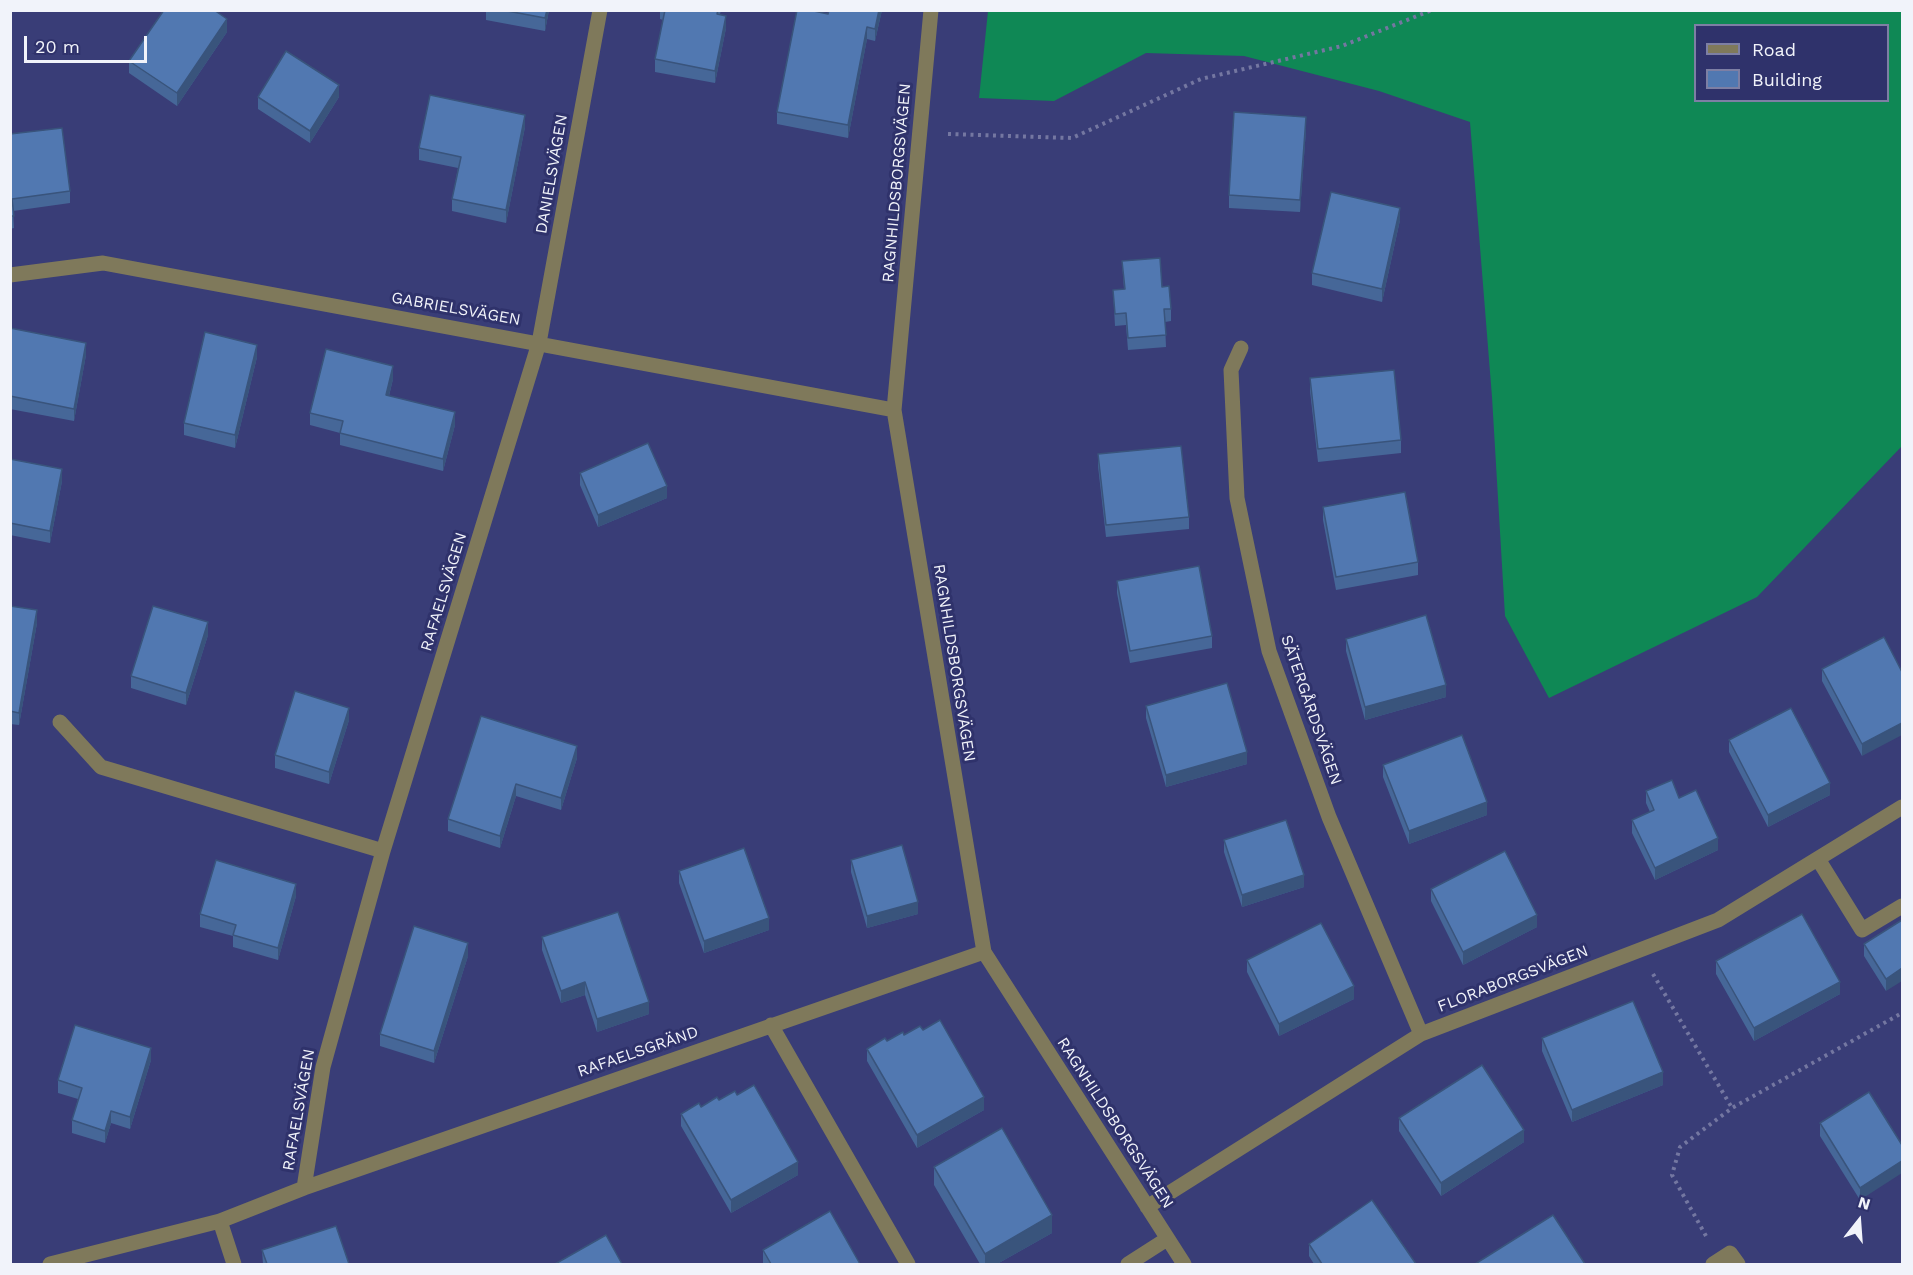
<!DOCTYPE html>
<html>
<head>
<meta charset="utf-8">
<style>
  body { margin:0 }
  #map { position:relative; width:1913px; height:1275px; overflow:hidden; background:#393d77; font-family:"Work Sans",sans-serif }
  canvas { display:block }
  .frame { position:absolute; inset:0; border:12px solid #f1f3fa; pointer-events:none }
  .legend { position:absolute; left:1694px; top:24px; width:195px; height:78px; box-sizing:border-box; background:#2f326b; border:2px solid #7d7fa4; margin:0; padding:8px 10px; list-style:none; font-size:18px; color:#f1f3fa }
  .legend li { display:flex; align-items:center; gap:12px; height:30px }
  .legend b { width:30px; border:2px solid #7d7fa4 }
  .north { position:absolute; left:1829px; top:1191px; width:60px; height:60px; -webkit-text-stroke:4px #2f326b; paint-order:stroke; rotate:17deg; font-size:16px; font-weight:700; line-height:24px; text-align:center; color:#f1f3fa }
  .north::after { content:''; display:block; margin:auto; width:21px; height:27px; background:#f1f3fa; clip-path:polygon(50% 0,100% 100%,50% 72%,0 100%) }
  .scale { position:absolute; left:24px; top:36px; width:123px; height:27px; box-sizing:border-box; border:3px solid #f1f3fa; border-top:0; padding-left:8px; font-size:18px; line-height:21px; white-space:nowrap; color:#f1f3fa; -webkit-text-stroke:4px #2f326b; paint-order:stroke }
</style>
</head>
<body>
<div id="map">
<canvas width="1913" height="1275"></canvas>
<div class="frame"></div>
<ul class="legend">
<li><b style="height:8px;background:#7f795b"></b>Road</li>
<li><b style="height:16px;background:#5178b1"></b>Building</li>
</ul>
<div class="north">N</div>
<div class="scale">20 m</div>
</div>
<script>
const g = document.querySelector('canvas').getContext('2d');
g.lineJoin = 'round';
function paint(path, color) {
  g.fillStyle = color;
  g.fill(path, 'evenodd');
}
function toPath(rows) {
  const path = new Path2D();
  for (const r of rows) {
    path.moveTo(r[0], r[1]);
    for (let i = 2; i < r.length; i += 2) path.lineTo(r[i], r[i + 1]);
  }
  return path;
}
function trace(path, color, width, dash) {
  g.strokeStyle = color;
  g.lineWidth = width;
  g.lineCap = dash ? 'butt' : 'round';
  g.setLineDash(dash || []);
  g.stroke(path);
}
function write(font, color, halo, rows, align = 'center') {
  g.font = font + ' "Work Sans",sans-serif';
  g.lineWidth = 6;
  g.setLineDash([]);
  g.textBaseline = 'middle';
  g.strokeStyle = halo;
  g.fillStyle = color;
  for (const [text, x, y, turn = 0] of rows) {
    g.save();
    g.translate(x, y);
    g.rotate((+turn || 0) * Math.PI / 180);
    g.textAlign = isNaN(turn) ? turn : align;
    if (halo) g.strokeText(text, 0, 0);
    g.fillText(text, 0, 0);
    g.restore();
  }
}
paint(toPath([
  [988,11,1902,11,1902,446,1757,597,1549,698,1505,616,1492,397,1470,122,1379,91,1244,56,1146,53,1054,101,979,98],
  [1696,26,1888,26,1888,100,1696,100]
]), '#0f8855');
trace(toPath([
  [948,134,1072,138,1201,79,1342,46,1432,10],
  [1653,974,1732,1108],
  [1706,1236,1672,1175,1680,1147,1732,1108,1902,1013]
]), '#7477a1', 4, [3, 4.5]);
trace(toPath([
  [931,10,894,410,984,952,1184,1264],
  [10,275,103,263,894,410],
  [1241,348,1231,370,1237,498,1269,651,1329,817,1421,1034],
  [60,722,101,767,383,851],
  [1818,859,1862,930,1902,906],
  [771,1025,908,1264],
  [304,1188,984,952],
  [1147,1207,1421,1034,1718,920,1902,807],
  [220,1221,234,1264],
  [50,1264,220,1221,304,1188,323,1067,383,851,539,343,600,10],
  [1128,1264,1167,1239],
  [1713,1264,1730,1253,1738,1264]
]), '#7f795b', 15);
paint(toPath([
  [486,10,549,10,545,31,486,20],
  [660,10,721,10,720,14,726,28,715,83,655,72,655,59,663,20,660,19],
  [882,10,875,41,867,39,848,138,777,124,777,112,828,14],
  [227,32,177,106,129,73,129,61],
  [258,97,339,97,310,143,258,109],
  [525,127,506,223,452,211,452,199,458,168,419,160,419,148],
  [1306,129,1300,212,1229,208,1229,195],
  [10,134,70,191,70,203,13,211,14,228,10,229],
  [1400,220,1382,302,1312,285,1312,273],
  [1122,261,1162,287,1171,309,1171,321,1165,322,1166,347,1128,350,1126,325,1115,326,1113,290,1124,289],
  [10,328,86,355,74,421,10,409],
  [257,357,235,448,184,435,184,423],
  [1310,378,1401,440,1401,453,1318,462,1310,391],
  [393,379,389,396,455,425,443,471,340,445,340,433,310,425,310,413],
  [1098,454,1189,517,1189,529,1106,537,1098,466],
  [10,459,62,481,50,543,10,535],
  [580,473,667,498,598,527,580,485],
  [1323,507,1418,562,1418,575,1336,590,1323,520],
  [1117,581,1212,636,1212,648,1130,663,1117,593],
  [10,606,37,623,19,725,10,724],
  [208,635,186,705,131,688,131,676],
  [1884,637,1862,756,1822,681,1822,669],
  [1346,639,1446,697,1365,720,1346,651],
  [1146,706,1247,764,1166,787,1146,718],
  [481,716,577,758,561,810,516,796,500,848,448,831,448,819],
  [349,720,329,784,275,768,275,755],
  [1729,740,1830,795,1768,827,1729,752],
  [1383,765,1487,815,1409,844,1383,777],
  [1646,791,1679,798,1718,850,1655,880,1632,833,1632,820,1650,812,1646,803],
  [1224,840,1304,887,1242,907,1224,852],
  [851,860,918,914,867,928,851,872],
  [679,871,769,930,704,953,679,883],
  [1431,889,1537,927,1463,965,1431,901],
  [296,896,278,960,233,947,233,936,200,927,200,914],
  [1902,920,1886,991,1864,956,1864,944],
  [542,937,649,1014,597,1032,585,995,561,1003,542,950],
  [468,956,434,1063,380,1046,380,1034],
  [1247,960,1354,999,1279,1036,1247,972],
  [1716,961,1840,994,1754,1041,1716,974],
  [904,1035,984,1110,917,1148,867,1061,867,1049],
  [1542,1038,1663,1085,1572,1122,1542,1051],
  [151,1060,130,1129,111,1123,105,1143,72,1133,72,1120,78,1099,58,1093,58,1080],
  [1869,1092,1860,1200,1820,1136,1820,1123],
  [737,1095,798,1175,731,1213,681,1126,681,1114,719,1100],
  [1399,1118,1524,1142,1441,1196,1399,1131],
  [934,1167,1052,1233,997,1264,980,1264,934,1185],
  [1309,1244,1416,1264,1314,1264,1309,1256],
  [262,1250,349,1264,263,1264],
  [763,1250,860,1264,763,1264]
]), '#466798');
paint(toPath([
  [547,10,549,10,545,31,545,18],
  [879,10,882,10,875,41,875,29],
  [726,16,726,28,715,83,715,71],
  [227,19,227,32,177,106,177,93],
  [867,27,867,39,848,138,848,125],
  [339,85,339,97,310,143,310,131],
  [525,115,525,127,506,223,506,210],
  [1306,117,1306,129,1300,212,1300,200],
  [1400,208,1400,220,1382,302,1382,289],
  [86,343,86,355,74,421,74,409],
  [257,345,257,357,235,448,235,435],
  [393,366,393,379,386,407,386,395],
  [455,412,455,425,443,471,443,459],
  [62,469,62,481,50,543,50,531],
  [667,486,667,498,598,527,598,515],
  [37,610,37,623,19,725,19,713],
  [208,622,208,635,186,705,186,693],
  [1446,685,1446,697,1365,720,1365,707],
  [349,708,349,720,329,784,329,772],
  [1902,723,1902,735,1862,756,1862,744],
  [577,746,577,758,561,810,561,798],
  [1247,752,1247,764,1166,787,1166,775],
  [1830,783,1830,795,1768,827,1768,815],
  [516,784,516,796,500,848,500,836],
  [1487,802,1487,815,1409,844,1409,831],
  [1718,838,1718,850,1655,880,1655,868],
  [1304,875,1304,887,1242,907,1242,895],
  [296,884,296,896,278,960,278,948],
  [918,902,918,914,867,928,867,916],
  [1537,915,1537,927,1463,965,1463,952],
  [769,918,769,930,704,953,704,941],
  [468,943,468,956,434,1063,434,1051],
  [1902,968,1902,981,1886,991,1886,979],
  [585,982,585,995,561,1003,561,991],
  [1840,982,1840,994,1754,1041,1754,1028],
  [1354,986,1354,999,1279,1036,1279,1024],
  [649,1002,649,1014,597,1032,597,1019],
  [151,1048,151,1060,130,1129,130,1117],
  [1663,1072,1663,1085,1572,1122,1572,1110],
  [984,1097,984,1110,917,1148,917,1135],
  [111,1111,111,1123,105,1143,105,1131],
  [1524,1130,1524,1142,1441,1196,1441,1183],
  [1902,1161,1902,1173,1860,1200,1860,1188],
  [798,1162,798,1175,731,1213,731,1200],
  [1052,1215,1052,1233,997,1264,985,1264,985,1254]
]), '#39547c');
const building = toPath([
  [164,10,214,10,227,19,177,93,129,61,164,10],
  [502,10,547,10,545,18,502,10],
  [665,10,718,10,717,14,726,16,715,71,655,59,665,10],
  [797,10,809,10,828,14,829,10,879,10,875,29,867,27,848,125,777,112,797,10],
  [286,51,339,85,310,131,258,97,286,51],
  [430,95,525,115,506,210,452,199,461,157,419,148,430,95],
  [1234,112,1306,117,1300,200,1229,195,1234,112],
  [62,128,70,191,12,199,14,216,10,216,10,134,62,128],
  [1331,192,1400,208,1382,289,1312,273,1331,192],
  [1160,258,1162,287,1169,286,1171,309,1164,309,1166,335,1128,338,1126,313,1115,314,1113,290,1125,289,1122,261,1160,258],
  [10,328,86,343,74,409,10,396,10,328],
  [205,332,257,345,235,435,184,423,205,332],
  [326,349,393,366,386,395,455,412,443,459,340,433,343,421,310,413,326,349],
  [1394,370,1401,440,1318,449,1310,378,1394,370],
  [648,443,667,486,598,515,580,473,648,443],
  [1181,446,1189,517,1106,525,1098,454,1181,446],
  [10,459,62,469,50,531,10,523,10,459],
  [1405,492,1418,562,1336,577,1323,507,1405,492],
  [1199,566,1212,636,1130,651,1117,581,1199,566],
  [10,606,37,610,19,713,10,711,10,606],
  [153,606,208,622,186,693,131,676,153,606],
  [1426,615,1446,685,1365,707,1346,639,1426,615],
  [1884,637,1902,672,1902,723,1862,744,1822,669,1884,637],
  [1227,683,1247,752,1166,775,1146,706,1227,683],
  [295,691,349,708,329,772,275,755,295,691],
  [1791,708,1830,783,1768,815,1729,740,1791,708],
  [481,716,577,746,561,798,516,784,500,836,448,819,481,716],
  [1462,735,1487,802,1409,831,1383,765,1462,735],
  [1672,780,1679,798,1696,790,1718,838,1655,868,1632,820,1654,810,1646,791,1672,780],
  [1286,820,1304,875,1242,895,1224,840,1286,820],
  [902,845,918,902,867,916,851,860,902,845],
  [744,848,769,918,704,941,679,871,744,848],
  [1505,851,1537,915,1463,952,1431,889,1505,851],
  [216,860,296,884,278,948,233,935,236,925,200,914,216,860],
  [618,912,649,1002,597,1019,585,982,561,991,542,937,618,912],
  [1802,914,1840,982,1754,1028,1716,961,1802,914],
  [1902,920,1902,968,1886,979,1864,944,1902,920],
  [1321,923,1354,986,1279,1024,1247,960,1321,923],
  [414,926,468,943,434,1051,380,1034,414,926],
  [1633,1001,1663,1072,1572,1110,1542,1038,1633,1001],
  [940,1020,984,1097,917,1135,867,1049,885,1038,887,1041,903,1032,904,1035,920,1026,923,1030,940,1020],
  [75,1025,151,1048,130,1117,111,1111,105,1131,72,1120,82,1088,58,1080,75,1025],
  [1482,1065,1524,1130,1441,1183,1399,1118,1482,1065],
  [754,1085,798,1162,731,1200,681,1114,699,1103,701,1107,717,1097,719,1100,735,1091,737,1095,754,1085],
  [1869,1092,1902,1145,1902,1161,1860,1188,1820,1123,1869,1092],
  [1002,1128,1052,1215,985,1254,934,1167,1002,1128],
  [1372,1200,1416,1264,1322,1264,1309,1244,1372,1200],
  [830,1211,860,1264,771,1264,763,1250,830,1211],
  [1553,1215,1585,1264,1475,1264,1553,1215],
  [336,1226,349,1264,267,1264,262,1250,336,1226],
  [606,1235,622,1264,555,1264,606,1235]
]);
paint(building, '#5178b1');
trace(building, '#39547c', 1.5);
write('16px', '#f1f3fa', '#2f326b', [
  ["DANIELSVÄGEN",552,174,-80],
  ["RAGNHILDSBORGSVÄGEN",897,183,-85],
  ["GABRIELSVÄGEN",456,309,10],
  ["RAFAELSVÄGEN",444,592,-73],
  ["RAGNHILDSBORGSVÄGEN",954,663,81],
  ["SÄTERGÅRDSVÄGEN",1311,710,71],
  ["FLORABORGSVÄGEN",1513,979,-21],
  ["RAFAELSGRÄND",638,1052,-19],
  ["RAFAELSVÄGEN",299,1110,-80],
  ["RAGNHILDSBORGSVÄGEN",1115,1123,57]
]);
</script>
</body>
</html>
